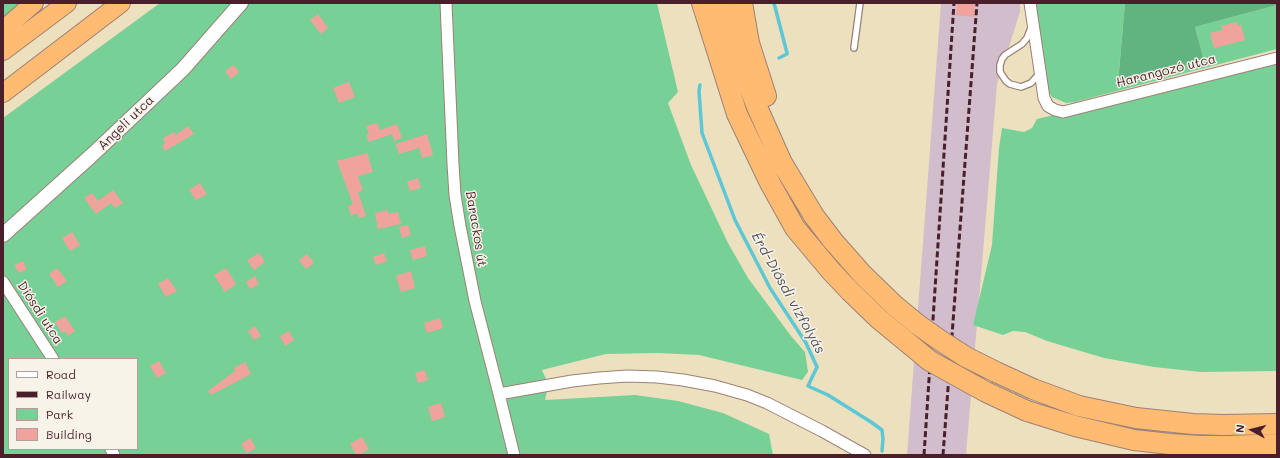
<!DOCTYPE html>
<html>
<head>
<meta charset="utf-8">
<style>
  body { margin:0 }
  #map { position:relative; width:1280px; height:458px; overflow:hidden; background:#ede0bf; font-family:Mali,sans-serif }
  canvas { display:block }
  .frame { position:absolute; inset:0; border:4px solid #4a1f2b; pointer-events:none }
  .legend { position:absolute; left:8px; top:358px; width:130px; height:92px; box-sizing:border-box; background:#f7f3e8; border:1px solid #b29e9c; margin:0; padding:5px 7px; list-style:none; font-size:12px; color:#4a1f2b }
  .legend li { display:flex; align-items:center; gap:8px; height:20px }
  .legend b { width:20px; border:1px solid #b29e9c }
  .north { position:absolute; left:1232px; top:410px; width:40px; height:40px; -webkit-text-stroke:3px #f7f3e8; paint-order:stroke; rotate:277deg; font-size:11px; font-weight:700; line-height:16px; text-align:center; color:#4a1f2b }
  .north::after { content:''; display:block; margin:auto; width:14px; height:18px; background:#4a1f2b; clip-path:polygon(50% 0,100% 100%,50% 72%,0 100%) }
</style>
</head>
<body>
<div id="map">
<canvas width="1280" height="458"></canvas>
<div class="frame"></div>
<ul class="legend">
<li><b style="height:5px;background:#fff"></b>Road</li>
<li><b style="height:5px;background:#4a1f2b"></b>Railway</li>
<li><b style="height:11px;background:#77d197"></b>Park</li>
<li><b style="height:11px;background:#f0a39d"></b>Building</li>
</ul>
<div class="north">N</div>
</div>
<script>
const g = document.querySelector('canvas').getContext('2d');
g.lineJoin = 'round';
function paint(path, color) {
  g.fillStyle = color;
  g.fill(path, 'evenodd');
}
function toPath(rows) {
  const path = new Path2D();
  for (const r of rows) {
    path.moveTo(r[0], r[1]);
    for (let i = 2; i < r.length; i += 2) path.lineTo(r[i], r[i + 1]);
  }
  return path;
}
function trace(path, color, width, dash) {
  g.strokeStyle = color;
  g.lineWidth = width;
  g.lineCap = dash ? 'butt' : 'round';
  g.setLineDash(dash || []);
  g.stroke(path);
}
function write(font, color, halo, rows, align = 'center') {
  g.font = font + ' Mali,sans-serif';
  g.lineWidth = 3;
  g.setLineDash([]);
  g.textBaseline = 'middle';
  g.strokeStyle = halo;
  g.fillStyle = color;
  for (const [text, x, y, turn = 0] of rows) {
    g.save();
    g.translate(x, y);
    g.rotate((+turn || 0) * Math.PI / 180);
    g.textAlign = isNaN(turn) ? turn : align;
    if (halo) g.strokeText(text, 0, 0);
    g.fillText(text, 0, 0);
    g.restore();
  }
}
paint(toPath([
  [941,3,1020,3,1020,12,997,84,966,455,907,455]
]), '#d1bdcb');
paint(toPath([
  [3,3,22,3,3,18],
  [160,3,657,3,678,92,668,103,691,165,728,243,748,278,791,336,805,352,808,372,802,380,699,355,658,353,606,354,542,370,546,379,547,391,545,400,635,395,678,401,723,413,769,434,773,455,3,455,3,118],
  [9,359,137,359,137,449,9,449],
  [1035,3,1125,3,1118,82,1204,60,1195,27,1277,5,1277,49,1075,102,1066,103,1052,97,1048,91],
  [1277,63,1277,371,1201,372,1154,367,1104,358,1047,341,1025,332,1013,331,1003,335,973,325,992,245,999,148,1002,128,1024,132,1032,128,1037,119]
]), '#77d197');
paint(toPath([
  [1125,3,1277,3,1277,5,1195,27,1204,60,1118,83]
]), '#61b380');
trace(toPath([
  [774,3,787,53,787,54,779,58],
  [700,85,699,91,702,133,735,220,770,288,806,343,817,367,808,386,828,395,871,422,882,430,883,439,882,451]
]), '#5cc7d5', 3.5);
paint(toPath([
  [957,3,975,3,974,17,956,15],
  [318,14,328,28,321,34,310,20],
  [1237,22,1238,26,1241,25,1245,40,1214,48,1210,33,1223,30,1221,26],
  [234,65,239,72,231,79,225,71],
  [349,82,355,97,339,103,333,88],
  [377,123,380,130,397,124,402,138,394,141,392,134,369,142,366,135,369,134,366,126],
  [188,126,194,134,165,151,162,146,165,143,163,138,174,132,176,135],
  [427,134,433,155,422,158,419,148,399,154,396,144],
  [367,153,373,172,358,176,363,190,358,192,366,216,359,218,357,213,351,216,348,206,353,204,337,161],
  [418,178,421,188,410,191,407,182],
  [200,183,207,194,196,200,189,190],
  [113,190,123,203,115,208,111,203,96,214,84,198,92,193,98,201],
  [388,210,388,214,398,212,401,224,378,229,375,213],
  [408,225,411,235,402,238,399,227],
  [72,232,80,245,70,251,62,238],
  [425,246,427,256,413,260,410,250],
  [259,253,265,262,254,270,247,260],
  [384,253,387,261,376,265,373,257],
  [307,254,314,263,306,269,299,260],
  [23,261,27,269,19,273,14,265],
  [57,268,67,281,58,287,49,274],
  [226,268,236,284,225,292,214,275],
  [411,271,415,288,401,292,396,276],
  [255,276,259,284,250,289,246,282],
  [168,278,177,291,166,297,158,284],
  [65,316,75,331,68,336,65,331,62,333,55,322],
  [440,318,443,328,427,333,424,323],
  [255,326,261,336,254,340,248,331],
  [289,331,294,340,285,346,280,336],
  [159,361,166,373,157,378,150,366],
  [245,362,251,374,211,395,208,391,235,371,234,368],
  [425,370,428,380,418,383,415,373],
  [441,403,445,417,432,421,428,407],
  [362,437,369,449,360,455,356,455,350,444],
  [250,438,256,448,247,453,241,444]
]), '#f0a39d');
const service = toPath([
  [1031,28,1027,38,1022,44,1005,55,1002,59,1000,65,1000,72,1006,81,1010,84,1021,87,1031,83,1039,74],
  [854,48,860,3]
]);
const minor = toPath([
  [446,3,453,164,455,195,460,226,475,301,499,394,514,455],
  [1030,3,1044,98,1048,106,1055,110,1063,112,1277,58],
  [3,282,53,359],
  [499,394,572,381,599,378,627,376,657,377,683,380,715,386,747,395,767,403,822,431,865,455],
  [111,449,114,455]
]);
const tertiary = toPath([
  [3,235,92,155,183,69,241,3]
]);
const trunk = toPath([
  [3,30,34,3],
  [3,51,67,3],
  [3,93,121,3]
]);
const motorway = toPath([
  [702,3,737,114,770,183,795,228,831,271,850,291],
  [721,3,743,71,757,107,782,163,814,216,833,241,863,275],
  [742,3,749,43,766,96],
  [1033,389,1079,406,1136,418,1193,424,1223,425,1277,424],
  [1027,411,1075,426,1134,440,1170,444,1200,446,1232,446,1277,444]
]);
trace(service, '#9c8075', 8);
trace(minor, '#9c8075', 13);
trace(tertiary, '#9c8075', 16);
trace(trunk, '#9c8075', 20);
trace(motorway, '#9c8075', 22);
trace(service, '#fff', 5.5);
trace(minor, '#fff', 11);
trace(tertiary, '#fff', 14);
trace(trunk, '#ffbb71', 18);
trace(motorway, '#ffbb71', 20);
trace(toPath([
  [924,455,954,3],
  [943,455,977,3]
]), '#4a1f2b', 3, [6, 3]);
const motorwayBridge = toPath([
  [863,275,894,305,917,324,941,341,966,357,996,372,1033,389],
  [850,291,879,319,930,361,986,392,1027,411]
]);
trace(motorwayBridge, '#9c8075', 22, []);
trace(motorwayBridge, '#ffbb71', 20);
write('13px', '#4a1f2b', '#f7f3e8', [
  ["Harangozó utca",1166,71,-14],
  ["Angeli utca",126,123,-44],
  ["Barackos út",476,229,81],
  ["Diósdi utca",40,313,57]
]);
write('italic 14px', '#4f515e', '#f7f3e8', [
  ["Érd-Diósdi vízfolyás",788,293,61]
]);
</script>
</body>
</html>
